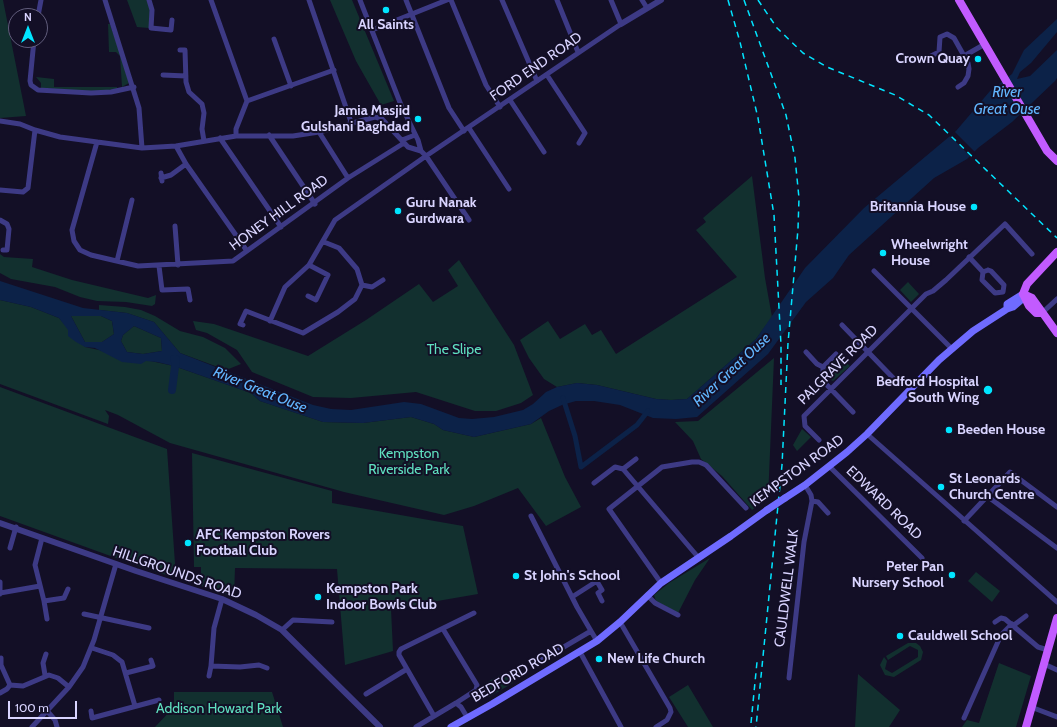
<!DOCTYPE html>
<html>
<head>
<meta charset="utf-8">
<style>
  body { margin:0 }
  #map { position:relative; width:1057px; height:727px; overflow:hidden; background:#130f26; font-family:Cabin,sans-serif }
  canvas { display:block }
  .north { position:absolute; left:8px; top:8px; width:40px; height:40px; box-sizing:border-box; background:#130f26; border:1px solid #625e7d; border-radius:50%; rotate:0deg; font-size:11px; font-weight:700; line-height:16px; text-align:center; color:#d9d4ff }
  .north::after { content:''; display:block; margin:auto; width:14px; height:18px; background:#00e5ff; clip-path:polygon(50% 0,100% 100%,50% 72%,0 100%) }
  .scale { position:absolute; left:8px; top:701px; width:69px; height:18px; box-sizing:border-box; border:2px solid #d9d4ff; border-top:0; padding-left:5px; font-size:12px; line-height:14px; white-space:nowrap; color:#d9d4ff; -webkit-text-stroke:3px #130f26; paint-order:stroke }
</style>
</head>
<body>
<div id="map">
<canvas width="1057" height="727"></canvas>
<div class="north">N</div>
<div class="scale">100 m</div>
</div>
<script>
const g = document.querySelector('canvas').getContext('2d');
g.lineJoin = 'round';
function paint(path, color) {
  g.fillStyle = color;
  g.fill(path, 'evenodd');
}
function toPath(rows) {
  const path = new Path2D();
  for (const r of rows) {
    path.moveTo(r[0], r[1]);
    for (let i = 2; i < r.length; i += 2) path.lineTo(r[i], r[i + 1]);
  }
  return path;
}
function trace(path, color, width, dash) {
  g.strokeStyle = color;
  g.lineWidth = width;
  g.lineCap = dash ? 'butt' : 'round';
  g.setLineDash(dash || []);
  g.stroke(path);
}
function write(font, color, halo, rows, align = 'center') {
  g.font = font + ' Cabin,sans-serif';
  g.lineWidth = 4;
  g.setLineDash([]);
  g.textBaseline = 'middle';
  g.strokeStyle = halo;
  g.fillStyle = color;
  for (const [text, x, y, turn = 0] of rows) {
    g.save();
    g.translate(x, y);
    g.rotate((+turn || 0) * Math.PI / 180);
    g.textAlign = isNaN(turn) ? turn : align;
    if (halo) g.strokeText(text, 0, 0);
    g.fillText(text, 0, 0);
    g.restore();
  }
}
paint(toPath([
  [0,0,3,0,26,116,0,118],
  [127,0,147,0,151,10,149,28,137,27],
  [330,0,352,0,394,101,381,105,356,61],
  [108,24,110,24,120,53,129,83,122,87,120,56,116,52,109,52],
  [36,77,54,79,54,87,117,87,117,89,94,92,41,88,41,83],
  [752,176,765,278,772,317,756,339,687,399,671,400,656,399,597,385,577,383,557,387,544,379,529,358,520,340,548,321,560,339,585,324,592,335,601,330,616,354,737,277,696,230,706,222,703,218],
  [0,254,4,257,33,259,32,267,72,280,148,298,156,295,155,304,152,306,126,302,97,301,80,297,55,287,11,279,0,273],
  [459,260,514,345,533,395,521,403,496,411,475,411,416,392,351,398,313,397,252,372,237,350,207,333,196,330,193,321,214,324,308,356,366,320,419,284,433,302,458,286,448,270],
  [908,282,919,294,911,302,900,290],
  [0,300,31,307,59,318,85,347,174,366,251,393,260,401,323,422,363,423,411,417,434,424,443,430,474,437,531,424,541,418,565,477,581,507,546,526,518,488,474,506,444,515,344,492,170,443,118,415,105,410,109,416,108,424,0,384],
  [99,305,125,307,141,310,155,316,180,331,203,337,225,348,241,364,226,370,180,353,154,322,127,313,99,310],
  [71,316,101,316,112,321,114,334,102,342,85,342],
  [134,326,161,338,162,351,143,354,127,352,121,341,123,335],
  [840,357,850,366,833,381,827,378,827,367],
  [774,358,768,499,752,510,722,476,701,459,693,441,675,422,698,421],
  [0,387,167,449,176,578,141,567,0,516],
  [802,429,811,437,797,451,793,445],
  [192,453,332,491,332,503,463,526,478,594,391,609,393,651,345,665,337,569,235,568,234,597,201,586,201,567,194,567],
  [710,558,695,580,678,613,656,601,654,595,669,583],
  [976,572,1000,591,992,602,968,581],
  [908,643,916,643,920,646,923,652,921,660,894,677,885,675,880,665,884,657,887,661,885,669,892,673,918,657,918,650,910,646,888,660,886,656],
  [999,663,1031,676,1016,727,962,727,967,720,979,723],
  [505,672,513,683,489,697,482,685],
  [858,674,900,710,889,727,855,727],
  [688,685,713,727,688,727,669,697],
  [174,692,272,692,283,727,155,727,174,707]
]), '#12302f');
paint(toPath([
  [1057,19,1057,32,1031,63,1020,72,1017,79,1030,76,1057,50,1057,78,1055,81,1012,122,978,148,967,159,934,178,849,255,833,278,806,302,768,354,697,417,676,419,653,418,620,405,594,401,576,401,562,405,549,411,531,424,474,437,443,430,434,424,411,417,363,423,323,422,260,401,251,393,174,366,157,362,146,361,141,364,122,362,95,348,85,347,76,342,68,336,68,330,59,318,31,307,0,300,0,281,83,308,127,313,154,322,180,353,313,405,331,409,351,410,404,402,421,404,459,418,472,419,494,417,523,410,533,404,546,392,557,387,577,383,597,385,656,399,671,400,687,399,756,339,805,268,864,208,956,131,990,91,1012,74,1024,50],
  [71,316,101,316,112,321,114,334,102,342,85,342],
  [134,326,161,338,162,351,143,354,127,352,121,341,123,335]
]), '#0c2248');
paint(toPath([
  [954,131,976,153,971,157,949,135]
]), '#130f26');
trace(toPath([
  [563,398,575,436,581,467,637,425,648,411]
]), '#0c2248', 5);
trace(toPath([
  [172,390,176,359,174,359]
]), '#0c2248', 8);
trace(toPath([
  [105,0,139,108,142,148],
  [149,0,152,10,151,28,171,30,172,20],
  [211,0,247,101,236,129,236,136],
  [309,0,351,122],
  [360,0,401,105,418,140,421,151],
  [406,0,449,108,464,131],
  [451,0,486,85,500,107],
  [502,0,537,81],
  [557,0,578,52],
  [642,0,647,8],
  [38,16,41,0],
  [372,30,447,0],
  [274,39,291,86],
  [34,40,30,81,31,85,38,90,91,93,111,92,134,87],
  [180,50,185,50,186,82,189,92,202,104,204,113,202,129,204,141],
  [931,56,939,52,940,37,947,34,954,38,968,63,969,69,968,76,964,83,958,87],
  [964,56,985,44],
  [163,75,186,76],
  [547,75,585,133,579,143],
  [510,100,544,152],
  [247,101,334,70],
  [0,121,20,124,35,130,60,137,142,148,176,146,236,136,293,136,319,132,375,117,382,119,408,147,421,151],
  [469,128,509,189],
  [319,132,348,178],
  [269,135,315,204],
  [220,138,281,227],
  [402,140,415,135],
  [97,142,72,230,74,241,80,250,91,255,138,266,233,261,348,178,404,143],
  [176,146,186,164,247,251],
  [421,151,426,156,621,24,611,0],
  [161,173,162,181],
  [161,178,171,175,186,164],
  [0,190,23,192,28,188,35,130],
  [0,220,7,224,9,229,7,250,3,250],
  [175,226,178,265],
  [969,257,983,272],
  [117,261,132,200],
  [159,266,162,290,188,289,190,300],
  [988,270,991,271,1004,285,1003,292,995,293,982,280,983,272,988,270],
  [874,271,951,348],
  [362,285,372,287,383,280],
  [308,296,316,300,328,275,309,265],
  [1042,313,1057,299],
  [270,321,285,287,309,265,335,220,426,156,469,220],
  [243,325,240,324,246,311,303,333,338,312,355,299,362,285,357,269,339,248,324,242],
  [842,325,898,383],
  [806,352,817,364,823,367,823,379,826,384,853,412],
  [823,367,836,354],
  [867,434,1057,602],
  [819,440,805,426,804,416,926,294,933,291,946,280,1005,224,1032,254],
  [829,466,922,558],
  [623,469,636,459],
  [594,483,615,467,623,469,698,557],
  [987,496,1057,548],
  [812,501,818,502,828,513],
  [531,516,577,607,591,631],
  [964,521,1010,472,1057,507],
  [42,538,35,565,44,601,64,598,68,589],
  [10,548,16,527],
  [592,573,602,590,598,593,602,601],
  [0,582,0,594],
  [661,583,609,509,662,467,692,462,699,462,706,465,746,508],
  [0,593,40,586],
  [647,595,655,603,678,615],
  [572,597,597,581],
  [44,601,47,619],
  [84,614,149,628],
  [620,622,670,708,671,712,667,720,656,727],
  [995,622,1001,618,1005,619,1038,647,1048,650],
  [1014,625,1026,616],
  [443,629,477,685,476,690,456,703],
  [282,630,293,620,332,622],
  [92,648,113,655,122,662,135,706],
  [580,652,621,727],
  [1,658,1,665,10,685,23,686,49,675,58,678,69,687],
  [540,661,591,631,597,641],
  [1044,664,1057,670],
  [211,666,240,667,259,665,267,668],
  [126,673,153,666,151,660],
  [45,675,43,663,46,654],
  [209,676,211,666,214,628,222,599],
  [789,678,804,542,812,501,811,495,805,485],
  [0,693,7,689,10,685],
  [366,694,407,669],
  [1031,707,1057,717],
  [91,711,92,718,159,700],
  [48,712,55,720,57,727],
  [434,716,399,655,399,652,401,649,474,613],
  [964,718,1001,635,1012,624],
  [32,727,69,687,83,667,94,640,116,564],
  [416,727,456,703,461,707,467,717]
]), '#3d3a85', 5);
trace(toPath([
  [621,24,661,0],
  [0,523,136,571,222,599,256,615,282,630,380,727]
]), '#3d3a85', 6);
trace(toPath([
  [1007,309,1007,304,1023,294],
  [785,498,805,485,847,452,867,434,939,360,973,331,1007,309,1013,307,1020,301,1023,294],
  [451,727,492,704,597,641,620,622,661,583,731,536,767,510]
]), '#6f6bff', 7);
trace(toPath([
  [959,0,1047,151,1057,161],
  [1023,294,1027,284,1057,252],
  [1023,294,1032,298,1057,333],
  [1023,294,1029,306,1036,313,1042,313],
  [1026,727,1057,618]
]), '#c25bff', 8);
trace(toPath([
  [728,0,740,42,758,118,774,215,781,345,781,385],
  [744,0,786,115,795,158,799,198,798,229,788,343,782,465,756,727],
  [758,0,777,28,803,53,827,67,895,95,929,115,1057,238],
  [751,723,757,662]
]), '#00e5ff', 1.5, [6, 5]);
trace(toPath([
  [767,510,785,498]
]), '#6f6bff', 7);
for (const [x, y, r, color] of [
  [386,10,4,"#00e5ff"],
  [978,59,4,"#00e5ff"],
  [418,119,4,"#00e5ff"],
  [974,207,4,"#00e5ff"],
  [398,211,4,"#00e5ff"],
  [883,253,4,"#00e5ff"],
  [988,390,5,"#00e5ff"],
  [949,430,4,"#00e5ff"],
  [941,487,4,"#00e5ff"],
  [188,543,4,"#00e5ff"],
  [952,575,4,"#00e5ff"],
  [516,576,4,"#00e5ff"],
  [318,597,4,"#00e5ff"],
  [900,636,4,"#00e5ff"],
  [599,659,4,"#00e5ff"]
]) {
  const dot = new Path2D();
  dot.arc(x, y, r, 0, 2 * Math.PI);
  g.fillStyle = color;
  g.fill(dot);
  trace(dot, '#130f26', 1.5);
}
write('bold 14px', '#d9d4ff', '#130f26', [
  ["All Saints",386,25,"center"],
  ["Crown Quay",970,59,"right"],
  ["Jamia Masjid",410,111,"right"],
  ["Gulshani Baghdad",410,127,"right"],
  ["Guru Nanak",406,203],
  ["Gurdwara",406,219],
  ["Britannia House",966,207,"right"],
  ["Wheelwright",891,245],
  ["House",891,261],
  ["Bedford Hospital",979,382,"right"],
  ["South Wing",979,398,"right"],
  ["Beeden House",957,430],
  ["St Leonards",949,479],
  ["Church Centre",949,495],
  ["AFC Kempston Rovers",196,535],
  ["Football Club",196,551],
  ["Peter Pan",944,567,"right"],
  ["Nursery School",944,583,"right"],
  ["St John's School",524,576],
  ["Kempston Park",326,589],
  ["Indoor Bowls Club",326,605],
  ["Cauldwell School",908,636],
  ["New Life Church",607,659]
], 'left');
write('14px', '#d9d4ff', '#130f26', [
  ["FORD END ROAD",536,67,-35],
  ["HONEY HILL ROAD",279,213,-36],
  ["PALGRAVE ROAD",838,365,-45],
  ["KEMPSTON ROAD",797,471,-36],
  ["EDWARD ROAD",884,503,44],
  ["HILLGROUNDS ROAD",177,573,19],
  ["CAULDWELL WALK",787,588,-83],
  ["BEDFORD ROAD",518,673,-30]
]);
write('14px', '#5fe0c0', '#130f26', [
  ["The Slipe",454,350],
  ["Kempston",409,454],
  ["Riverside Park",409,470],
  ["Addison Howard Park",219,709]
]);
write('italic 15px', '#62b6ff', '#130f26', [
  ["River",1007,93],
  ["Great Ouse",1007,110],
  ["River Great Ouse",732,370,-43],
  ["River Great Ouse",260,390,22]
]);
</script>
</body>
</html>
